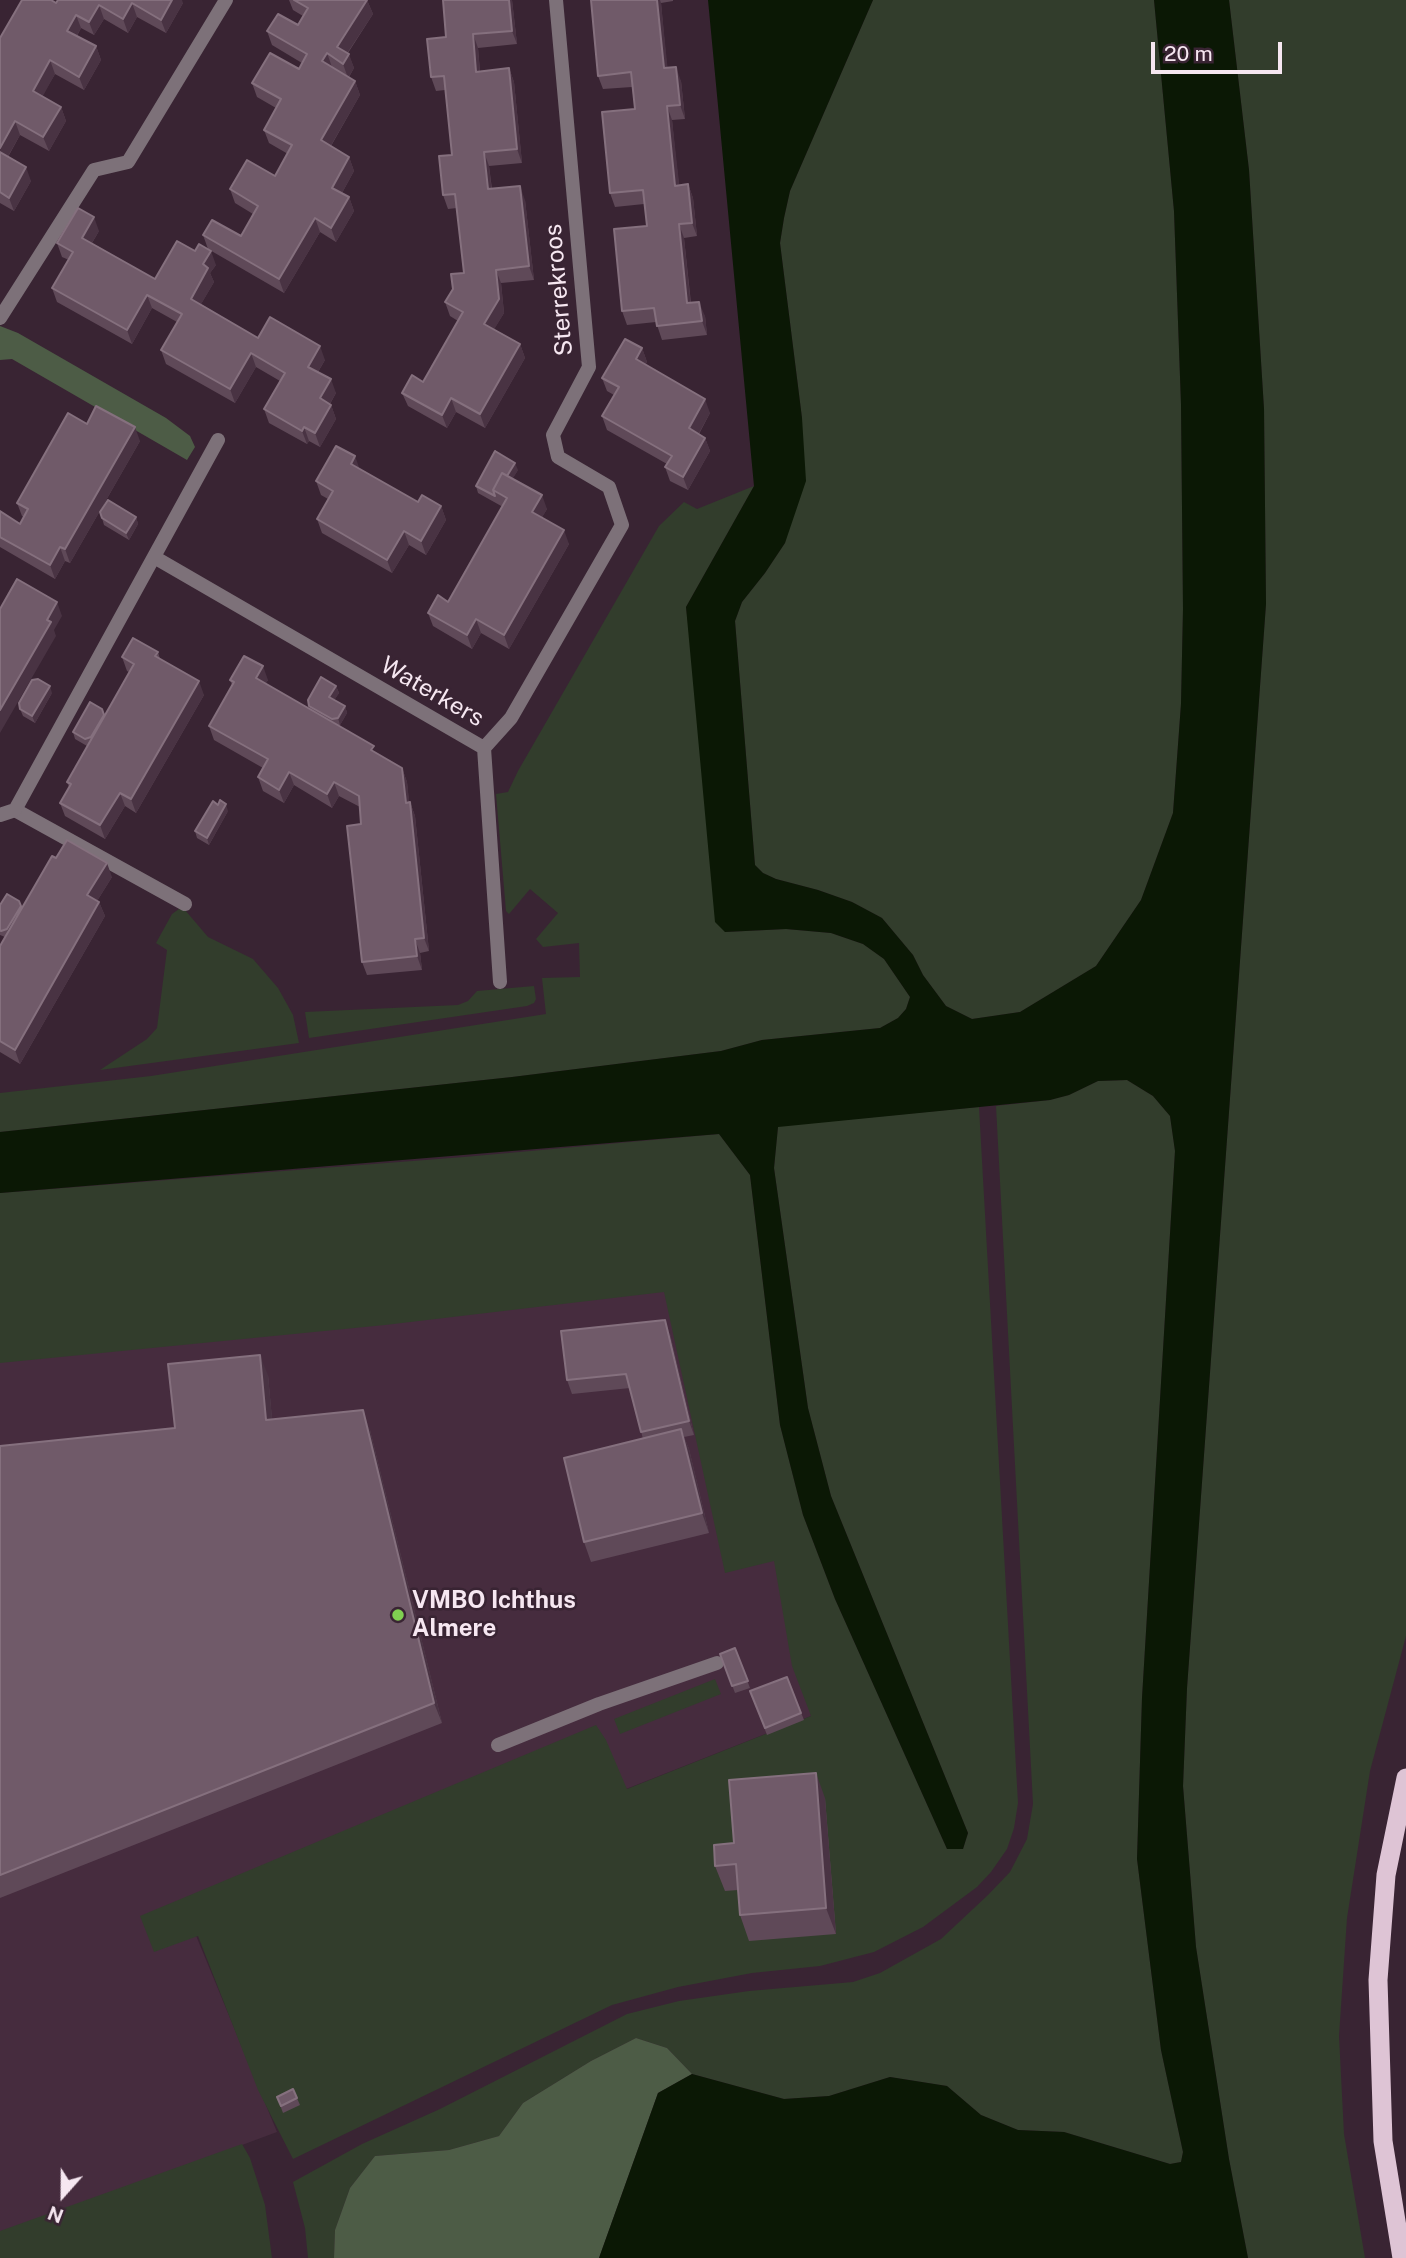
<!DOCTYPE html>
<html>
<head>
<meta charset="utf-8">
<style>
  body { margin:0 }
  #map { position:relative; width:1406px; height:2258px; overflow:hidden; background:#392433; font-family:"Public Sans",sans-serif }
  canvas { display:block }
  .north { position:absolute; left:28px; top:2160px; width:70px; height:70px; -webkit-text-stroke:5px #392433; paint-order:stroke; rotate:201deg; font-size:19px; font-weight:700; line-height:28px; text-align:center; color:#f6e7f1 }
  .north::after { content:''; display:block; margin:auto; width:24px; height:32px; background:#f6e7f1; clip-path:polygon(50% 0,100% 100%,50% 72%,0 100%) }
  .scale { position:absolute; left:1151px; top:42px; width:131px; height:32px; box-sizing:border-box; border:4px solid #f6e7f1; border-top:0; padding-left:9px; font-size:21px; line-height:24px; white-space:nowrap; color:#f6e7f1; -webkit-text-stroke:5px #392433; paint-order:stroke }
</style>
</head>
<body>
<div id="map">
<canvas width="1406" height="2258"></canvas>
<div class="north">N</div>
<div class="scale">20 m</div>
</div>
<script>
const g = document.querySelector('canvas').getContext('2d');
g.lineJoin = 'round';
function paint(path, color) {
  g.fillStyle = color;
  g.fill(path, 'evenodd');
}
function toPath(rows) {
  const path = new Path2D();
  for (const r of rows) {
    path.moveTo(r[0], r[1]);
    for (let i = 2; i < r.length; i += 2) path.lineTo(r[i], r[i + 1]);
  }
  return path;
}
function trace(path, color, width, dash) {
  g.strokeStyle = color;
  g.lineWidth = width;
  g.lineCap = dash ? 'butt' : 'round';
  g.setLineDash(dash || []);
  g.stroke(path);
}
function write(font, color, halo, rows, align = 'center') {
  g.font = font + ' "Public Sans",sans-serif';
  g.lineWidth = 5;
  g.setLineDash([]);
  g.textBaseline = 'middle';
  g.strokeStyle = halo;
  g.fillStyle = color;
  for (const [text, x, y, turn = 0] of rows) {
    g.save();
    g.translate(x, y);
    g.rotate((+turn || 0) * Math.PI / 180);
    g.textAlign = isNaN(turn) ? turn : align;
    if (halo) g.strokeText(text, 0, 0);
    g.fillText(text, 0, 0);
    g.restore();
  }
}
paint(toPath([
  [720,1182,811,1716,626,1789,183,1904,277,2132,0,2235,0,1248]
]), '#462c3e');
paint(toPath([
  [873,0,1154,0,1174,211,1181,404,1183,609,1181,704,1173,813,1141,900,1096,966,1020,1012,972,1019,946,1006,923,975,913,955,882,918,852,902,818,890,776,879,763,873,755,865,735,621,742,602,765,573,785,543,802,418,780,243,784,218,790,191],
  [1229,0,1406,0,1406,1636,1370,1771,1347,1918,1339,2036,1344,2134,1365,2258,1248,2258,1229,2159,1196,1947,1183,1786,1187,1688,1266,604,1264,409,1249,170],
  [754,486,686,607,725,932,786,929,831,933,863,944,884,959,910,997,906,1009,898,1018,880,1028,762,1040,721,1051,512,1077,0,1132,0,1093,151,1076,546,1014,542,978,580,977,579,943,543,947,536,939,558,913,530,889,509,914,506,911,496,794,508,792,518,771,659,526,684,502,697,509],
  [179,909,185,910,208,937,253,959,278,988,293,1015,299,1043,100,1070,147,1039,157,1028,167,950,156,943,172,914],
  [534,986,536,999,534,1003,527,1006,309,1038,305,1012,458,1005,468,1001,477,991],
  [1127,1080,1153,1096,1170,1116,1175,1151,1142,1698,1137,1859,1161,2050,1183,2152,1181,2162,1170,2164,1064,2132,1018,2130,981,2115,947,2086,890,2077,829,2096,784,2099,692,2074,667,2048,636,2038,591,2061,523,2103,499,2136,449,2150,375,2156,350,2188,335,2230,334,2258,308,2258,305,2228,293,2182,362,2144,440,2109,627,2014,679,2001,749,1991,853,1982,880,1973,941,1939,988,1895,1010,1872,1027,1839,1033,1804,996,1106,1050,1100,1069,1095,1098,1081],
  [979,1107,1018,1803,1014,1828,1007,1849,991,1872,977,1887,923,1927,874,1952,820,1966,752,1973,678,1987,612,2005,293,2159,258,2090,198,1936,154,1952,140,1916,596,1725,606,1740,627,1789,811,1716,792,1666,774,1561,725,1573,664,1292,385,1325,0,1363,0,1193,464,1157,719,1134,750,1175,780,1425,803,1515,835,1599,947,1849,963,1849,968,1833,831,1496,808,1408,774,1168,778,1126],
  [715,1679,721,1694,620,1734,614,1719],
  [242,2144,250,2158,265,2205,272,2258,0,2258,0,2231]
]), '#323d2c');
paint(toPath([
  [0,326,18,333,166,418,190,436,195,447,187,460,12,359,0,360],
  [636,2038,667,2048,692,2074,658,2093,599,2258,334,2258,335,2230,350,2188,375,2156,449,2150,499,2136,523,2103,591,2061]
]), '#4d5c46');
paint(toPath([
  [708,0,873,0,790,191,784,218,780,243,802,418,806,481,785,543,765,573,742,602,735,621,755,865,763,873,776,879,818,890,852,902,882,918,913,955,923,975,946,1006,972,1019,1020,1012,1096,966,1141,900,1173,813,1181,704,1183,609,1181,404,1174,211,1154,0,1229,0,1249,170,1264,409,1266,604,1187,1688,1183,1786,1196,1947,1229,2159,1248,2258,599,2258,658,2093,692,2074,784,2099,829,2096,890,2077,947,2086,981,2115,1018,2130,1064,2132,1170,2164,1181,2162,1183,2152,1161,2050,1137,1859,1142,1698,1175,1151,1170,1116,1153,1096,1127,1080,1098,1081,1069,1095,1050,1100,778,1127,774,1168,808,1408,831,1496,968,1833,963,1849,947,1849,835,1599,803,1515,780,1425,750,1175,719,1134,0,1193,0,1132,512,1077,721,1051,762,1040,880,1028,898,1018,906,1009,910,997,884,959,863,944,831,933,786,929,725,932,715,922,686,607,754,486]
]), '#0b1805');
trace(toPath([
  [15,810,185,904],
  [498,1745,599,1704,717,1663]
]), '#7d7179', 14);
trace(toPath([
  [0,318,94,170,128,162,226,0],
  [154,557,484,748,500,982],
  [484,748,511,718,622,525,609,487,558,457,553,435,589,367,556,0],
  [0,815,15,810,218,440]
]), '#7d7179', 14);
trace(toPath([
  [1402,2258,1383,2141,1378,1980,1386,1875,1406,1778]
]), '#dec4d5', 19);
paint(toPath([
  [289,0,367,0,373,14,348,53,354,68,349,77,355,81,360,95,331,146,349,157,354,171,342,193,349,197,354,211,336,242,320,232,284,293,208,249,203,235,241,236,253,214,235,203,230,189,275,176,288,154,269,143,264,130,276,108,257,97,252,83,299,69,302,63,272,45,267,31,298,25,303,16,293,10],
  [443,0,512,0,517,44,478,48,480,71,509,68,514,82,522,163,489,166,492,189,525,200,534,280,501,283,504,313,494,329,520,344,525,358,485,428,456,412,447,428,408,406,402,393,423,382,458,321,450,316,445,302,464,273,457,208,448,209,443,195,452,155,445,90,436,91,431,77,446,37],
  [591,0,673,0,673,1,661,3,667,68,681,81,685,119,672,120,676,160,679,185,688,184,693,198,697,236,684,238,691,303,705,316,707,335,662,340,656,322,627,325,622,311,647,226,644,204,615,207,610,193,635,109,632,87,603,89,598,76],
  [56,3,183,3,166,33,137,17,128,33,104,19,94,35,81,28,77,36,96,46,101,60,84,90,55,74,42,96,61,107,66,121,49,151,20,135,8,157,31,181,14,211,0,203,0,38],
  [99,231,92,243,155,279,216,265,210,273,214,282,201,304,258,338,325,360,318,372,336,393,330,404,331,405,336,419,320,447,309,441,307,444,269,423,264,409,280,381,256,367,235,403,166,364,161,350,177,322,152,308,132,344,57,302,52,288,69,260,62,257,57,243],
  [642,348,647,362,645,365,710,413,699,434,705,438,710,451,688,490,670,481,665,467,667,464,607,430,602,416,614,395,607,391,602,378],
  [87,424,140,441,70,563,65,561,55,579,0,547,0,511,20,524,24,517,22,516,17,503],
  [359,468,418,502,441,506,446,520,426,555,409,545,392,573,322,533,317,519,328,499,321,495,316,481],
  [518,470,512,479,547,509,542,517,569,544,509,649,481,633,472,649,433,626,428,613,448,602,503,507,478,493,476,486],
  [136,517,138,524,129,540,104,525,102,518],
  [158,652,160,659,204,695,136,813,125,806,105,839,65,816,60,803,69,787,67,782,87,746,75,739,73,732,102,709,104,716,129,672,127,671,122,657],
  [230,680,268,680,265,684,310,710,309,706,336,686,339,693,334,700,345,706,347,713,340,725,338,725,376,753,402,768,407,782,409,803,410,802,415,816,429,951,420,953,422,970,367,975,362,962,361,824,360,807,339,796,332,808,294,785,284,803,263,791,258,777,263,768,214,740,209,726,232,685],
  [52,693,35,723,23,716,20,709],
  [228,811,209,845,197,838,195,831],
  [56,858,112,877,97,901,99,902,105,916,20,1064,0,1052,0,946,5,937,0,935,0,905,19,901,22,908],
  [670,1334,694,1435,684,1437,689,1449,709,1533,591,1562,584,1542,643,1439,630,1388,572,1394,567,1380],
  [268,1375,272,1419,370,1430,442,1723,0,1898,0,1446,175,1428],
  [735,1648,750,1688,735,1693,720,1654],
  [787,1677,804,1720,767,1735,750,1691],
  [825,1798,836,1934,749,1941,740,1915,738,1890,725,1891,715,1866,734,1843],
  [293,2089,300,2105,283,2113,277,2097]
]), '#5f4958');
paint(toPath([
  [172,0,182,0,183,3,166,33,161,20],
  [367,0,373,14,342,61,337,47],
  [509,0,512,0,517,44,512,31],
  [657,0,660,0,661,3,669,82,664,68],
  [132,3,137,17,128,33,123,19],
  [99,5,104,19,94,35,89,22],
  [76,15,81,28,72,44,67,31],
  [473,34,478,48,481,86,476,72],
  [96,46,101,60,84,90,79,77],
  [327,53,332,67,322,61],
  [349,54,354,68,348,78,343,64],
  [50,60,55,74,38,105,33,91],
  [676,67,681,81,685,119,680,105],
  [509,68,514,82,522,163,517,149],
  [355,81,360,95,326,154,321,140],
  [667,106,672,120,681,200,675,186],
  [61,107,66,121,49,151,43,137],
  [15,121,20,135,3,165,0,156,0,148],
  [484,152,489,166,493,203,488,189],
  [349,157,354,171,337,202,332,188],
  [26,167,31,181,14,211,9,198],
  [688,184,693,198,697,236,692,223],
  [520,186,525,200,534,280,529,266],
  [349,197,354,211,336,242,331,228],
  [94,217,99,231,87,251,82,238],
  [315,218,320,232,284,293,279,279],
  [679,224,684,238,692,317,687,303],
  [211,251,216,265,210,273,214,282,196,313,191,299,203,264],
  [496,270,501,283,504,313,489,338,484,324],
  [147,295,152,308,132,344,127,330],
  [699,302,705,316,707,335,702,321],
  [520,344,525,358,485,428,480,414],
  [320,346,325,360,313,380,308,367],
  [642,348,647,362,641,373,636,359],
  [251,353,256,367,235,403,230,389],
  [331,379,336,393,325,412,320,398],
  [451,398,456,412,447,428,442,415],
  [705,399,710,413,694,442,689,428],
  [331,405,336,419,320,447,315,433],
  [135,427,140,441,70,563,65,549],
  [304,427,309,441,307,444,302,431],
  [705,438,710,451,688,490,683,477],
  [355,456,360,470,351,464],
  [515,463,518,470,502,496,497,493],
  [542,495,547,509,537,526,532,512],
  [441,506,446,520,426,555,421,541],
  [136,517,138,524,129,540,126,533],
  [564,530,569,544,509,649,504,635],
  [404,531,409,545,392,573,387,560],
  [60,547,65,561,55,579,50,565],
  [57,602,62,616,54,630,56,636,0,733,0,710],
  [476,619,481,633,472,649,467,635],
  [263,666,268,680,261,692,256,678],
  [199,681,204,695,136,813,131,799],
  [50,686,52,693,35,723,32,716],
  [336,686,339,693,332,704,329,697],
  [345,706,347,713,340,725,338,718],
  [402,768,407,782,411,817,406,803],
  [289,772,294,785,284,803,279,790],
  [334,782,339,796,332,808,327,794],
  [120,793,125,806,105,839,100,825],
  [410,802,415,816,429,951,424,938],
  [226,804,228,811,209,845,207,838],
  [107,863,112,877,92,909,87,895],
  [99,902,105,916,20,1064,15,1050],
  [21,906,23,913,10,936,7,929],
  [415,939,420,953,422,970,417,956],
  [665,1320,670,1334,694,1435,689,1421],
  [260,1355,268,1375,274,1440,266,1420],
  [363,1410,370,1430,442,1723,434,1703],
  [681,1429,689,1449,709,1533,702,1513],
  [816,1773,825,1798,836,1934,826,1908]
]), '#493343');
const building = toPath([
  [22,0,51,0,56,3,58,0,172,0,161,20,132,3,123,19,99,5,89,22,76,15,67,31,96,46,79,77,50,60,33,91,61,107,43,137,15,121,0,148,0,38,22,0],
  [294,0,367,0,337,47,349,54,343,64,327,53,322,61,355,81,321,140,349,157,332,188,349,197,331,228,315,218,279,279,203,235,212,220,241,236,258,206,230,189,247,160,275,176,292,145,264,130,281,99,252,83,270,53,299,69,307,54,267,31,278,14,298,25,308,8,294,0],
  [443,0,509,0,512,31,473,34,476,72,509,68,517,149,484,152,488,189,520,186,529,266,496,270,499,299,484,324,520,344,480,414,451,398,442,415,402,393,412,375,423,382,463,312,445,302,453,289,451,274,464,273,455,194,443,195,439,156,452,155,444,76,431,77,427,39,446,37,443,0],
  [591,0,657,0,664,68,676,67,680,105,667,106,675,186,688,184,692,223,679,224,687,303,699,302,702,321,657,326,654,308,622,311,614,229,647,226,643,190,610,193,602,112,635,109,633,90,631,72,598,76,591,0],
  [0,152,26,167,9,198,0,192,0,152],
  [78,208,94,217,82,238,155,279,177,241,195,251,199,244,211,251,203,264,208,268,191,299,258,338,270,317,320,346,308,367,331,379,320,398,331,405,315,433,304,427,302,431,264,409,285,373,251,353,230,389,161,350,182,314,147,295,127,330,52,288,73,252,57,243,78,208],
  [625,339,642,348,636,359,705,399,689,428,705,438,683,477,665,467,672,456,602,416,619,387,602,378,625,339],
  [96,406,135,427,65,549,60,547,50,565,0,537,0,511,20,524,28,509,17,503,68,413,87,424,96,406],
  [336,446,355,456,351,464,418,502,422,495,441,506,421,541,404,531,387,560,317,519,333,491,316,481,336,446],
  [495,451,515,463,507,476,502,473,493,490,495,496,476,486,495,451],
  [502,473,542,495,532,512,564,530,504,635,476,619,467,635,428,613,438,595,448,602,507,498,493,490,502,473],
  [108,500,136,517,126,533,102,518,100,512,108,500],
  [17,579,57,602,47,620,51,622,0,710,0,609,17,579],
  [133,638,158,652,155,656,199,681,131,799,120,793,100,825,60,803,71,784,67,782,134,664,122,657,133,638],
  [244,656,263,666,256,678,374,746,371,750,402,768,406,803,410,802,424,938,415,939,417,956,362,962,347,826,361,824,359,796,334,782,327,794,289,772,279,790,258,777,268,759,209,726,234,682,230,680,244,656],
  [321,677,336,686,329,697,345,706,338,718,332,719,309,706,308,700,321,677],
  [38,679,50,686,32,716,20,709,19,703,32,680,38,679],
  [90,702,102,709,104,715,91,737,85,739,73,732,90,702],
  [220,800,226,804,207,838,195,831,213,801,218,805,220,800],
  [67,840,107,863,87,895,99,902,15,1050,0,1041,0,946,52,856,56,858,67,840],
  [7,894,19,901,21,906,7,929,1,931,0,930,0,905,7,894],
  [665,1320,689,1421,641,1432,626,1374,567,1380,561,1331,665,1320],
  [260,1355,266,1420,363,1410,434,1703,0,1875,0,1446,175,1428,168,1364,260,1355],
  [681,1429,702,1513,584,1542,564,1458,681,1429],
  [735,1648,748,1681,732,1686,720,1654,735,1648],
  [787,1677,801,1713,765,1728,750,1691,787,1677],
  [816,1773,826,1908,740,1915,736,1864,715,1866,714,1845,734,1843,729,1780,816,1773],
  [293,2089,297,2098,281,2106,277,2097,293,2089]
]);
paint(building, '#705a69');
trace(building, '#85707e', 2);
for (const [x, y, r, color] of [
  [398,1615,7,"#80d051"]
]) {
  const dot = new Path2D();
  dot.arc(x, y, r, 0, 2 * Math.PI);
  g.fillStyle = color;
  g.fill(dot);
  trace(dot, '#392433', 2.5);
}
write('24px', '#f6e7f1', '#392433', [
  ["Sterrekroos",559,290,-95],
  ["Waterkers",432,692,30]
]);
write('bold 24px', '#f6e7f1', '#392433', [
  ["VMBO Ichthus",412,1601],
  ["Almere",412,1629]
], 'left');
</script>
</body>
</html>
